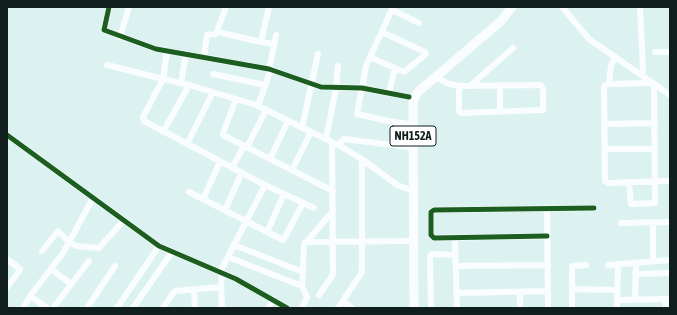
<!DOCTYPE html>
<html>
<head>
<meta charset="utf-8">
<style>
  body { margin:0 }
  #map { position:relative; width:677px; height:315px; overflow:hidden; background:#dcf2f0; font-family:"Asap Condensed",sans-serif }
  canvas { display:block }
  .frame { position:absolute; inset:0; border:8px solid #101f1e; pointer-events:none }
</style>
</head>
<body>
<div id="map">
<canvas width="677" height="315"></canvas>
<div class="frame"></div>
</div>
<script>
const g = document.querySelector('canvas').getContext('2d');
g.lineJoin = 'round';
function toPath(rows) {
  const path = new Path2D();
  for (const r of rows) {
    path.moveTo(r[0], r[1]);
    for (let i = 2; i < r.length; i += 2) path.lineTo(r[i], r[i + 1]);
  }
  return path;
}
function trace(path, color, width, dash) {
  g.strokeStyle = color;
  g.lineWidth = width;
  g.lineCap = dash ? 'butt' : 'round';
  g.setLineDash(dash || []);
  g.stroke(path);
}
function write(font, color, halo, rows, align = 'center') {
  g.font = font + ' "Asap Condensed",sans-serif';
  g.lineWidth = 4;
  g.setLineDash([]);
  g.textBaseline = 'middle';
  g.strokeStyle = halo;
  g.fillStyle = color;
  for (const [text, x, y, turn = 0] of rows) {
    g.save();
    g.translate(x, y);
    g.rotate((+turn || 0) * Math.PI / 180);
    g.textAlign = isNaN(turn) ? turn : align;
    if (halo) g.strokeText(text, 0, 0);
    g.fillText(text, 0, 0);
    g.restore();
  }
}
trace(toPath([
  [109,7,104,30,156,49,269,69,321,87,362,88,409,97],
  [269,7,261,42,274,44],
  [393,7,366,66,357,114,388,121,408,124],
  [562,7,589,39,670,95],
  [640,7,643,72,641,75],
  [392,10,419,23],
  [217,32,261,42],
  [120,37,129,7],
  [167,51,163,79,143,117,144,121,265,185,314,208],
  [655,52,670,52],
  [204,57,207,35,216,34,226,7],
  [370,57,404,72,426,54,425,52,382,32],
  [615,57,611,65,609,84,605,85,604,87,605,181,608,183,670,181],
  [107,65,163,79,189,85,256,105,338,145,362,159,397,185,408,189],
  [269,69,276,35],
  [213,74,265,85],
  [436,77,449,84,459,86,541,85,543,89,543,110,461,113,459,111,459,86],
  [181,83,186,54],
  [609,84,652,83],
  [471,85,513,48],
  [500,85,500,111],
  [389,93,395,68],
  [236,99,223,133,223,135,333,191],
  [258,106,271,69],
  [605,124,655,123],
  [302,128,318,54],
  [163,132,189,85],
  [7,135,159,246,236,279,287,308],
  [326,139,336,88,338,66],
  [187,144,213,92],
  [338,145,344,139,408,147],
  [247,147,266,110],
  [605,149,655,149],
  [270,159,288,121],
  [232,168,244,146],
  [292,170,311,132],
  [629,182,631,204,655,203,654,84],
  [189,192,283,240,284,239,303,203],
  [203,199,220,162],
  [547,209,548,308],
  [225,210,242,172],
  [621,223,670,222],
  [267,232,284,194],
  [547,236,434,238,431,235,431,212,434,210,594,208],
  [455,238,457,308],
  [305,242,414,241],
  [234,245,303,272],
  [42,251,58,231,69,242,76,246,99,248,124,220],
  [228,257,302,286],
  [7,259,20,269,18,273,7,287],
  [653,261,653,223],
  [608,265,670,260],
  [456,266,548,265],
  [51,269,71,284],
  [220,272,265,185],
  [222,273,221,287,222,308],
  [635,274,670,273],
  [572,289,617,290],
  [194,290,195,308],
  [520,292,520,308],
  [456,293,548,291],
  [319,295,332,276,333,272,332,142],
  [30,296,47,308],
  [665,299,666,308],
  [617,300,670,299],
  [635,300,636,263],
  [343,301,352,308],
  [23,308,30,296,63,253,93,198],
  [53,308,89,261],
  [87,308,115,266],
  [117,308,159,246],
  [133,308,172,252],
  [163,308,174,292,176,291,221,287],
  [268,308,273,299],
  [302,308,307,297,302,286,304,245,333,211],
  [338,308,362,272,362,159],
  [431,308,430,256,432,254,455,255],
  [572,308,572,266,586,265],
  [617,308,618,264]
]), '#fafdfd', 6);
trace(toPath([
  [414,308,413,101,418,92,501,21,512,7]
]), '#fafdfd', 9);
trace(toPath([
  [109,7,104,30,156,49,269,69,321,87,362,88,409,97],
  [7,135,159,246,236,279,287,308],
  [547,236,434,238,431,235,431,212,434,210,594,208]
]), '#1b5e20', 5);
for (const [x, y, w] of [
  [413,136,46]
]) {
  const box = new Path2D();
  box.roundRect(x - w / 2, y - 10, w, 20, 3);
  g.fillStyle = '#fff';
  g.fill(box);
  trace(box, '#101f1e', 1);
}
write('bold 12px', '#101f1e', null, [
  ["NH152A",413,136]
]);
</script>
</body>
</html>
